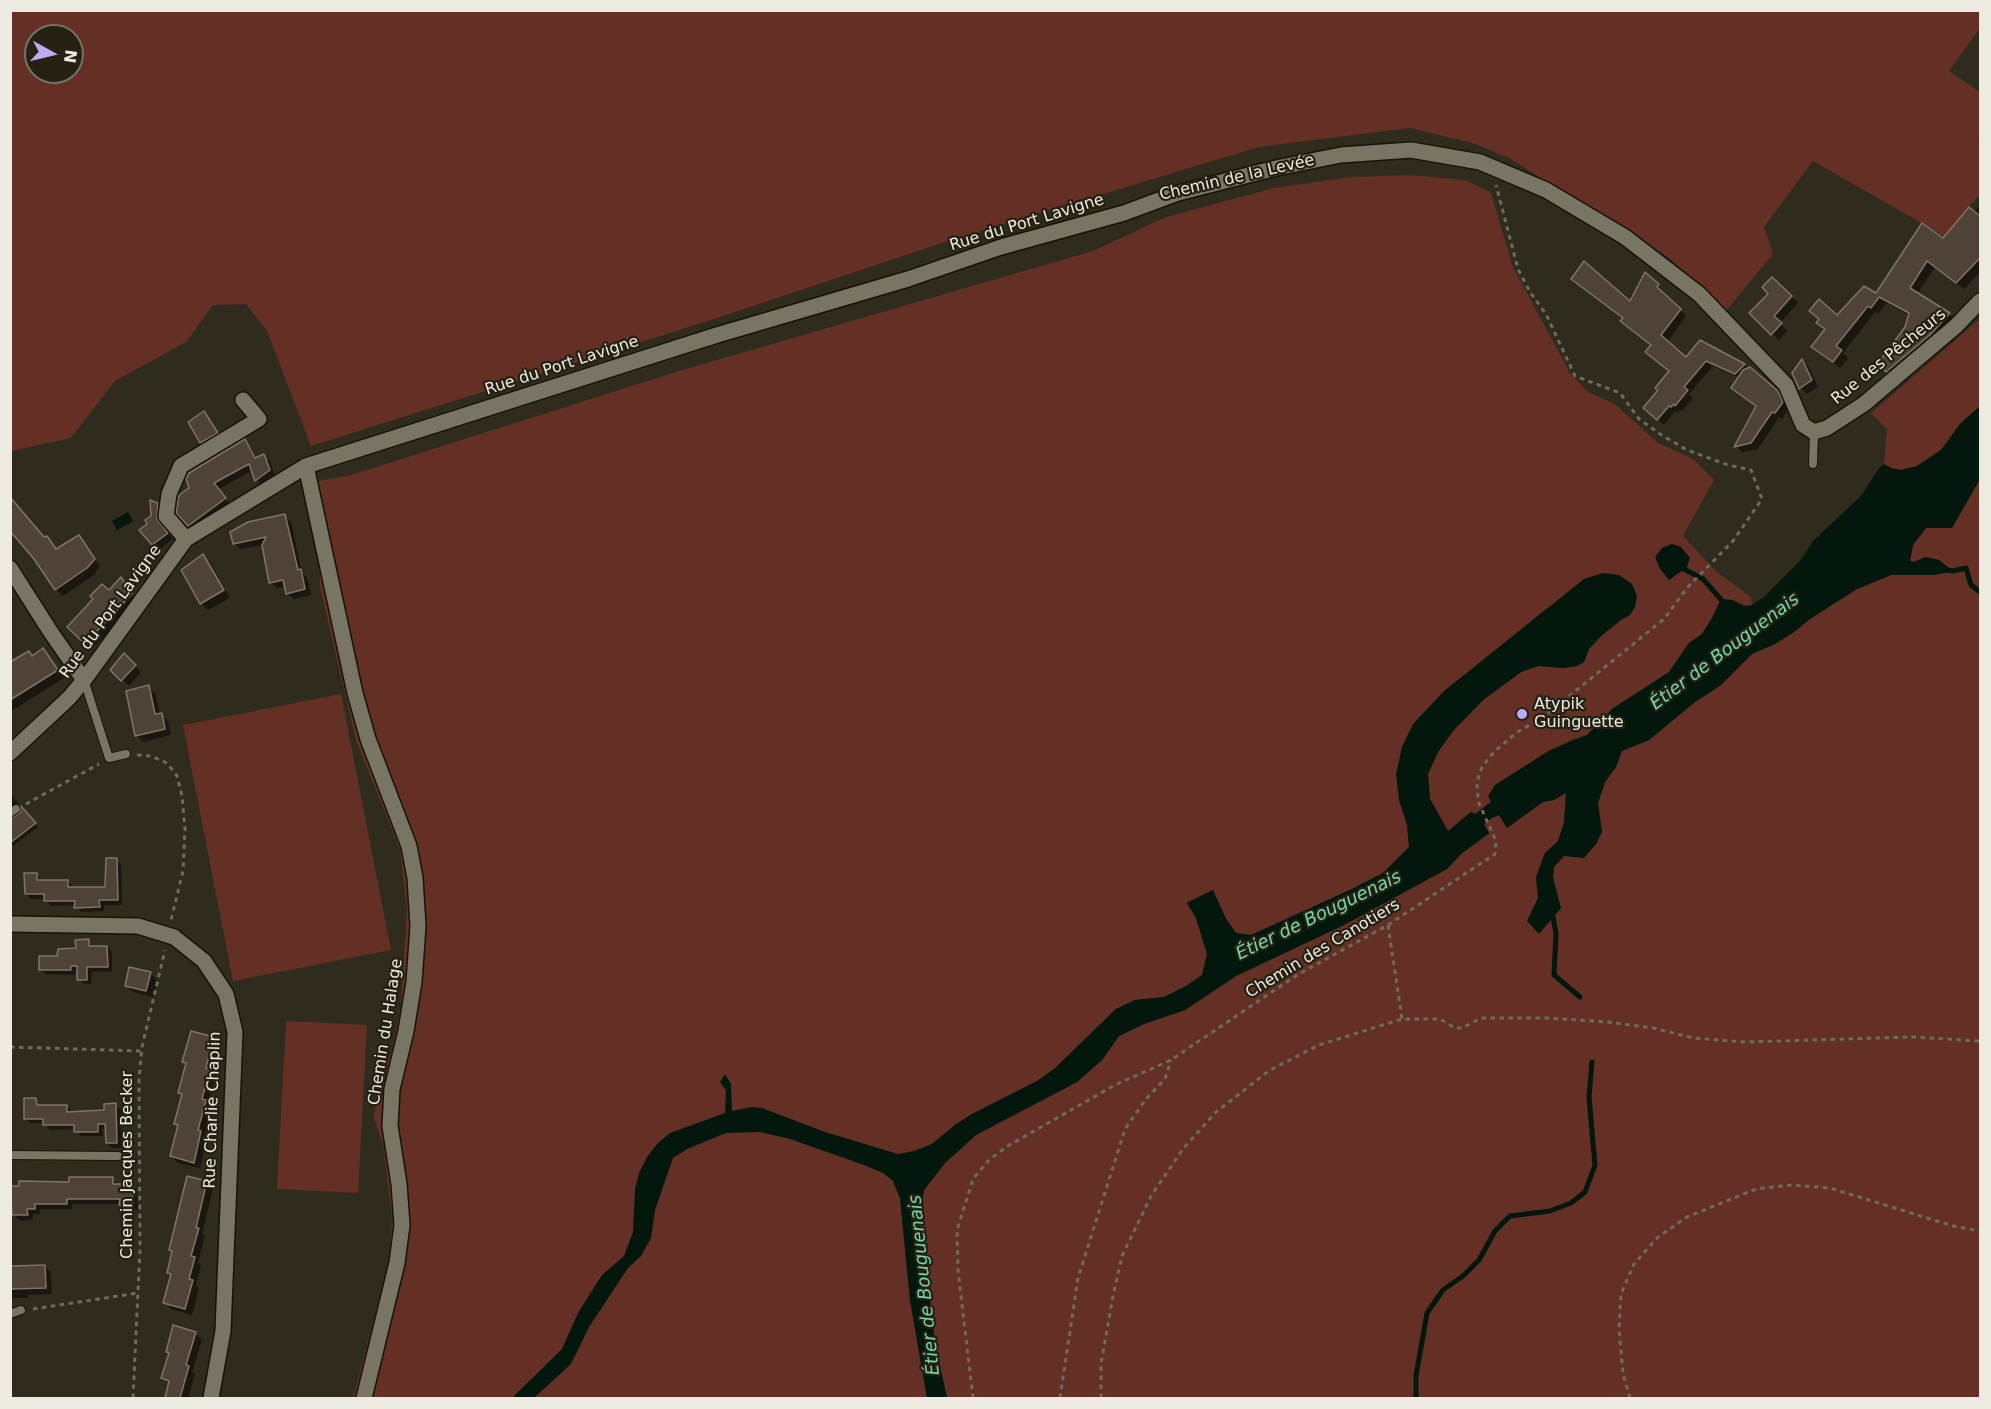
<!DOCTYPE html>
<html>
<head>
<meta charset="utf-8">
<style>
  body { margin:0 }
  #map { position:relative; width:1991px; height:1409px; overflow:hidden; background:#2f2c1d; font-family:"DejaVu Sans",sans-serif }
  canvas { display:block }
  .frame { position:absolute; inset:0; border:12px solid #eceae1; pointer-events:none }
  .north { position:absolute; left:24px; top:24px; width:60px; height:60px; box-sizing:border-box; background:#252214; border:2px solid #757266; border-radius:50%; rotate:98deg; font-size:16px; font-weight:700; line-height:24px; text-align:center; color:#eceae1 }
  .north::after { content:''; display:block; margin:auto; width:21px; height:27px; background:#bfa9f4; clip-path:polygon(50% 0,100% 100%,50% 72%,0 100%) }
</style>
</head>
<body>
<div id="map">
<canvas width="1991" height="1409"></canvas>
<div class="frame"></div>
<div class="north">N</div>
</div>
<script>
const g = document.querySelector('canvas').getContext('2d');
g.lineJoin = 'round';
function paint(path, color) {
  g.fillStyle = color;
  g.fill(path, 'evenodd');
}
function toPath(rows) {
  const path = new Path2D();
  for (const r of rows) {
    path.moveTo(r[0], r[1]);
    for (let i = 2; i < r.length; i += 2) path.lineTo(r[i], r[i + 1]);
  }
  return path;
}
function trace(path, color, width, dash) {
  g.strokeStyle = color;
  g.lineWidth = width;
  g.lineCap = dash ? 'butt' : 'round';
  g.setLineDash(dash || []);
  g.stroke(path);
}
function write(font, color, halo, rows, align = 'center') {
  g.font = font + ' "DejaVu Sans",sans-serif';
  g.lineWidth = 4.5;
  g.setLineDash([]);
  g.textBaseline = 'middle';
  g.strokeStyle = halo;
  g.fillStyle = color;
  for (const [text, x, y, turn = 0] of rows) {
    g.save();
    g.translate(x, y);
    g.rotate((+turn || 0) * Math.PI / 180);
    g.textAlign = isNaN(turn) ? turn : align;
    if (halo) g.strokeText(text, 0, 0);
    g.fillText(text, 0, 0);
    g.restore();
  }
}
paint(toPath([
  [11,11,1980,11,1980,28,1949,71,1980,92,1980,137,1978,142,1980,149,1980,194,1944,236,1813,161,1764,227,1773,254,1726,311,1668,257,1509,158,1473,143,1410,128,1259,147,951,240,711,320,311,446,267,331,246,304,213,305,186,342,115,381,71,438,11,451],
  [36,36,72,36,72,72,36,72],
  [1410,175,1465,180,1491,193,1513,267,1570,373,1588,392,1615,404,1658,443,1693,459,1714,480,1683,536,1717,572,1751,597,1752,606,1745,606,1732,600,1721,599,1712,618,1702,634,1689,643,1669,672,1612,709,1587,735,1570,740,1532,762,1491,802,1475,814,1471,812,1448,831,1430,799,1428,774,1438,752,1453,731,1483,700,1521,672,1538,666,1564,668,1584,662,1589,649,1601,636,1621,620,1630,615,1547,608,1491,655,1399,800,1407,825,1409,847,1383,873,1352,889,1251,935,1236,933,1226,919,1213,890,1187,902,1196,918,1207,954,1202,975,1186,986,1164,997,1135,1000,1116,1009,1054,1069,1037,1081,972,1114,955,1125,932,1144,908,1152,893,1181,900,1198,910,1300,927,1398,353,1398,389,1261,392,1218,383,1144,374,1118,377,1090,392,1050,401,1007,407,909,400,850,356,740,320,587,319,481,351,475,679,371,1093,251,1166,217,1274,188,1351,177],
  [1672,544,1681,547,1680,572,1669,580,1662,548],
  [1980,319,1980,406,1960,424,1941,450,1917,466,1901,470,1891,468,1884,464,1887,429,1871,413],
  [1980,479,1980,1398,947,1398,935,1342,920,1218,924,1190,945,1163,976,1135,1077,1082,1102,1060,1119,1036,1144,1024,1185,1010,1236,976,1344,925,1447,869,1461,854,1489,834,1484,824,1492,818,1499,815,1507,827,1543,802,1554,800,1566,792,1564,823,1558,841,1545,853,1536,877,1538,898,1528,921,1553,917,1561,908,1553,878,1554,867,1564,856,1602,833,1598,803,1605,782,1616,767,1622,751,1649,740,1695,702,1721,685,1752,654,1775,644,1794,632,1810,619,1857,589,1891,575,1952,571,1939,560,1925,557,1914,562,1910,561,1913,545,1926,528,1952,528],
  [341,694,391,950,233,981,183,725],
  [286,1021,367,1025,358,1193,277,1189]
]), '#643025');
paint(toPath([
  [1980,406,1980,479,1952,528,1926,528,1913,545,1910,561,1914,562,1925,557,1939,560,1953,571,1935,575,1891,575,1857,589,1810,619,1794,632,1775,644,1752,654,1721,685,1695,702,1649,740,1622,751,1616,767,1605,782,1598,803,1602,832,1596,844,1584,858,1564,856,1554,867,1553,878,1561,908,1539,934,1527,921,1538,898,1536,877,1545,853,1558,841,1564,823,1566,793,1554,800,1543,802,1507,828,1499,815,1492,818,1484,824,1489,833,1461,854,1447,869,1344,925,1236,976,1185,1010,1144,1024,1119,1036,1102,1060,1077,1082,976,1135,945,1163,924,1190,920,1218,935,1342,947,1398,927,1398,910,1300,900,1198,893,1181,883,1173,864,1165,790,1139,760,1132,726,1133,687,1149,673,1158,655,1210,651,1238,641,1256,628,1268,589,1327,571,1364,534,1398,512,1398,562,1349,578,1313,602,1275,624,1256,633,1232,635,1189,639,1173,647,1157,658,1143,670,1133,725,1113,726,1090,720,1082,725,1074,731,1084,732,1111,751,1107,762,1108,825,1132,898,1154,916,1151,932,1144,955,1125,972,1114,1037,1081,1054,1069,1116,1009,1135,1000,1164,997,1186,986,1202,975,1207,954,1196,918,1187,903,1213,890,1226,919,1236,933,1251,935,1352,889,1383,873,1409,847,1407,825,1399,800,1396,774,1402,747,1413,724,1444,691,1584,579,1603,573,1619,575,1632,584,1637,596,1635,607,1630,615,1621,620,1601,636,1589,649,1584,662,1577,666,1564,668,1538,666,1521,672,1483,700,1453,731,1438,752,1428,774,1430,799,1448,831,1471,812,1475,814,1491,802,1488,796,1495,785,1550,750,1587,735,1612,709,1669,672,1689,643,1702,634,1712,618,1721,599,1732,600,1745,606,1752,605,1764,597,1800,561,1813,541,1861,496,1880,467,1884,464,1891,468,1901,470,1917,466,1941,450,1960,424],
  [128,512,133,521,117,530,112,521],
  [1672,544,1681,547,1690,558,1686,570,1680,572,1669,580,1660,569,1655,557,1662,548]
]), '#03170d');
paint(toPath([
  [1980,206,1980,272,1964,289,1935,267,1917,294,1949,314,1956,321,1895,378,1882,365,1906,328,1910,316,1887,303,1878,314,1875,312,1843,353,1848,358,1840,368,1813,347,1825,330,1818,323,1838,318,1876,295,1943,240],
  [1646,274,1664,292,1662,294,1686,316,1667,342,1686,359,1701,342,1744,365,1784,399,1788,409,1782,419,1779,417,1758,449,1742,452,1736,446,1757,407,1733,388,1740,378,1713,366,1689,394,1693,398,1682,411,1680,409,1678,413,1675,411,1664,425,1651,414,1660,390,1671,372,1652,345,1624,319,1579,285,1631,303],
  [1772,279,1798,303,1780,323,1787,331,1779,340,1751,313,1770,294],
  [1803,361,1809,367,1818,387,1807,394,1800,388],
  [204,413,211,420,223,440,208,449,201,442],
  [245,441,250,446,257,459,264,456,270,461,275,476,262,485,257,480,253,470,219,489,230,505,195,531,178,512],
  [157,504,164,511,162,527,173,539,159,550,153,544,150,525],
  [284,516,291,522,302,573,307,577,311,595,294,599,287,593,286,587,277,588,271,582,263,545,240,549,234,543],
  [78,537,100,566,94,575,63,596,56,589,44,539,47,538,57,550],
  [203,556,210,562,230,598,208,610,201,603,183,570],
  [121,579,138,601,92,649,70,627],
  [42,650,64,678,10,712,10,664,33,657],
  [125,655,141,672,129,686,112,670],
  [148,687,155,693,160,715,168,721,171,735,143,742,136,735],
  [10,792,20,806,18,805,10,810],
  [23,810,38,827,10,848,10,819,23,813],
  [116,860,121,865,122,905,104,905,104,911,81,912,76,905,51,906,45,899,31,899,26,894,37,875,42,882,68,881,73,888,106,888],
  [88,941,93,947,107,947,112,952,112,972,92,971,91,984,84,984,79,979,79,971,75,971,75,975,46,974,41,969,59,958,77,950],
  [150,973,157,980,153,997,133,992,126,985],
  [213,1039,220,1046,212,1074,215,1077,208,1104,212,1108,204,1137,207,1140,200,1168,178,1163,171,1156,179,1127,176,1124,183,1096,179,1092,187,1065,183,1061],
  [116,1105,121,1110,121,1148,112,1148,107,1143,106,1129,102,1129,103,1136,81,1136,76,1129,50,1130,45,1123,31,1123,25,1118,67,1106,72,1113,105,1112],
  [112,1179,119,1185,131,1185,137,1191,138,1210,127,1211,120,1204,72,1204,72,1209,40,1209,40,1214,33,1214,33,1220,20,1221,14,1215,71,1184],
  [206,1182,213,1189,202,1234,205,1236,198,1262,201,1265,196,1285,199,1288,192,1315,171,1309,165,1302,172,1276,168,1273,174,1253,170,1250],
  [45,1266,51,1273,52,1294,28,1295,28,1298,10,1298,10,1267],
  [195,1333,202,1340,192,1372,195,1374,189,1396,192,1398,166,1398,170,1385,163,1378,170,1354,167,1351]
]), '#0007');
trace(toPath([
  [1680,567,1703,579,1725,604],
  [1947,570,1953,571,1966,568,1971,585,1980,592],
  [1552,912,1556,933,1554,975,1580,997],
  [1416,1398,1416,1376,1427,1313,1443,1290,1463,1276,1479,1260,1495,1231,1510,1216,1550,1211,1571,1203,1585,1192,1595,1165,1589,1097,1592,1062]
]), '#03170d', 5);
const building = toPath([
  [1969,207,1980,216,1980,258,1956,283,1927,261,1910,288,1950,313,1930,335,1886,372,1881,365,1882,358,1905,327,1909,313,1879,297,1871,308,1868,306,1836,346,1842,350,1833,362,1811,347,1825,329,1816,323,1819,319,1809,311,1819,299,1837,315,1864,286,1876,293,1922,223,1943,238,1969,207],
  [1584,261,1630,301,1645,272,1659,284,1657,287,1681,309,1661,335,1686,357,1700,340,1745,364,1735,374,1706,361,1684,387,1688,390,1675,406,1674,404,1671,407,1669,406,1657,420,1643,408,1658,390,1655,388,1669,371,1645,352,1651,345,1620,321,1623,318,1571,279,1584,261],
  [1772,277,1792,296,1774,316,1782,323,1771,335,1749,313,1768,294,1762,287,1772,277],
  [1802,359,1812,380,1799,389,1792,373,1802,359],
  [1750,367,1778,391,1783,402,1775,413,1772,412,1751,443,1734,447,1756,406,1731,388,1743,370,1750,367],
  [204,411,218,433,200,443,188,422,204,411],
  [245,439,255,458,264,454,270,470,255,481,249,464,214,483,226,498,188,526,176,513,179,495,189,488,186,479,189,473,245,439],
  [10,497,44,537,47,536,56,549,79,535,95,559,87,568,55,590,34,559,10,531,10,497],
  [150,500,158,503,157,519,168,533,152,545,139,530,147,524,145,520,151,516,150,500],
  [285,514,298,570,301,569,305,589,286,594,283,580,269,583,262,545,266,537,233,544,230,532,248,522,285,514],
  [203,554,224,590,200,604,181,570,203,554],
  [121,577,132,594,85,644,67,627,93,599,90,596,102,584,109,590,121,577],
  [43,648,58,670,10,700,10,662,29,651,32,656,43,648],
  [124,653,136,665,121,681,110,670,124,653],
  [149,685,155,714,162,713,165,729,135,736,126,691,149,685],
  [21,806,36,823,10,843,10,819,21,812,21,806],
  [106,858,117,858,118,900,99,900,100,907,74,908,75,901,44,901,44,894,25,894,24,873,37,873,37,880,68,880,68,887,105,887,106,858],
  [89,939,89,946,107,946,108,967,87,967,87,980,77,980,77,966,71,966,71,970,39,970,39,956,57,956,58,949,76,948,75,940,89,939],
  [129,967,151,972,146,991,125,986,129,967],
  [191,1031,214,1037,206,1068,210,1069,202,1099,206,1100,198,1130,201,1131,194,1163,170,1156,178,1125,174,1124,182,1094,178,1093,186,1063,182,1062,191,1031],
  [24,1098,36,1098,37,1105,67,1105,67,1112,104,1110,104,1104,116,1103,117,1143,106,1143,105,1124,98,1124,98,1132,74,1132,74,1125,43,1125,43,1119,24,1119,24,1098],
  [187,1176,207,1181,196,1228,199,1228,191,1256,195,1257,189,1279,193,1280,185,1309,163,1303,171,1274,167,1273,172,1251,169,1250,187,1176],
  [69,1177,113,1177,113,1184,132,1184,133,1205,119,1205,120,1199,67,1199,67,1204,35,1204,35,1209,27,1209,28,1215,12,1215,10,1186,19,1186,19,1181,69,1182,69,1177],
  [45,1265,46,1288,11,1289,11,1266,45,1265],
  [173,1325,196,1332,186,1365,189,1366,180,1398,165,1398,169,1381,161,1378,169,1353,166,1352,173,1325]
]);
paint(building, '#4f4337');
trace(building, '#817367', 1.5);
const service = toPath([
  [1813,464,1814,432],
  [84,680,109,758,126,754],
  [10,813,16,809],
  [10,1155,118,1156],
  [10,1314,21,1310]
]);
const minor = toPath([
  [306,466,355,693,368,739,409,846,415,878,418,926,414,982,406,1031,392,1089,390,1126,399,1184,402,1225,397,1263,364,1398],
  [186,539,166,516,169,494,181,466,259,419,243,400],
  [10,568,50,631,84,680],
  [10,753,69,698,84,680,186,539,306,466,717,335,908,279,1001,247,1124,213,1178,193,1276,168,1341,155,1411,150,1480,162,1546,190,1625,237,1699,294,1786,385,1803,425,1814,432,1827,428,1864,404,1956,326,1980,301],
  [10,924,138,926,174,937,204,961,226,994,235,1032,223,1331,211,1398]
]);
trace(service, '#171407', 10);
trace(minor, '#171407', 18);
trace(toPath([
  [137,755,151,756,167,763,177,776,182,796,185,829,183,871,171,920],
  [26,804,99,764],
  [1388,925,1402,1019],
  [10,1047,142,1051],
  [33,1309,138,1293],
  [133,1398,140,1249,139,1079,142,1047,165,950],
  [973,1398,958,1270,957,1230,973,1179,988,1161,1006,1147,1115,1085,1171,1060,1297,975,1388,925,1495,854,1496,841,1478,801,1477,782,1482,767,1494,752,1516,733,1546,715,1664,619,1687,588,1733,541,1762,499,1751,470,1728,465,1687,450,1663,436,1639,419,1620,393,1575,376,1546,314,1530,292,1518,269,1496,185],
  [1060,1398,1078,1278,1125,1129,1146,1099,1165,1079,1171,1060],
  [1101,1398,1101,1364,1113,1296,1122,1256,1151,1196,1183,1149,1216,1112,1270,1070,1319,1045,1402,1019,1440,1019,1455,1028,1462,1028,1481,1018,1548,1018,1608,1022,1653,1028,1694,1038,1744,1042,1912,1037,1980,1041],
  [1630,1398,1623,1374,1619,1328,1621,1294,1634,1264,1658,1237,1687,1217,1756,1189,1792,1185,1830,1188,1953,1226,1980,1231]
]), '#6e6b5e', 3, [4.5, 4.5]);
trace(service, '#787564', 8);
trace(minor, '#787564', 15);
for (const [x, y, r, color] of [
  [1522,714,6,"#bfa9f4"]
]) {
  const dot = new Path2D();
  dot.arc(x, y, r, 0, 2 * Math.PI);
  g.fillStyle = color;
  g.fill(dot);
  trace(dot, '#252214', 2);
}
write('16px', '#eceae1', '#252214', [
  ["Chemin de la Levée",1237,178,-13],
  ["Rue du Port Lavigne",1027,223,-17],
  ["Rue des Pêcheurs",1889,357,-39],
  ["Rue du Port Lavigne",562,366,-18],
  ["Rue du Port Lavigne",111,612,-54],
  ["Chemin des Canotiers",1323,949,-31],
  ["Chemin du Halage",386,1032,-81],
  ["Rue Charlie Chaplin",213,1110,-88],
  ["Chemin Jacques Becker",128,1165,-90]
]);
write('16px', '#eceae1', '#252214', [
  ["Atypik",1534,705],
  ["Guinguette",1534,723]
], 'left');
write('italic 18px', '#75d7a9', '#252214', [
  ["Étier de Bouguenais",1725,652,-37],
  ["Étier de Bouguenais",1319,916,-26],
  ["Étier de Bouguenais",925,1285,-96]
]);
</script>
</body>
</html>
